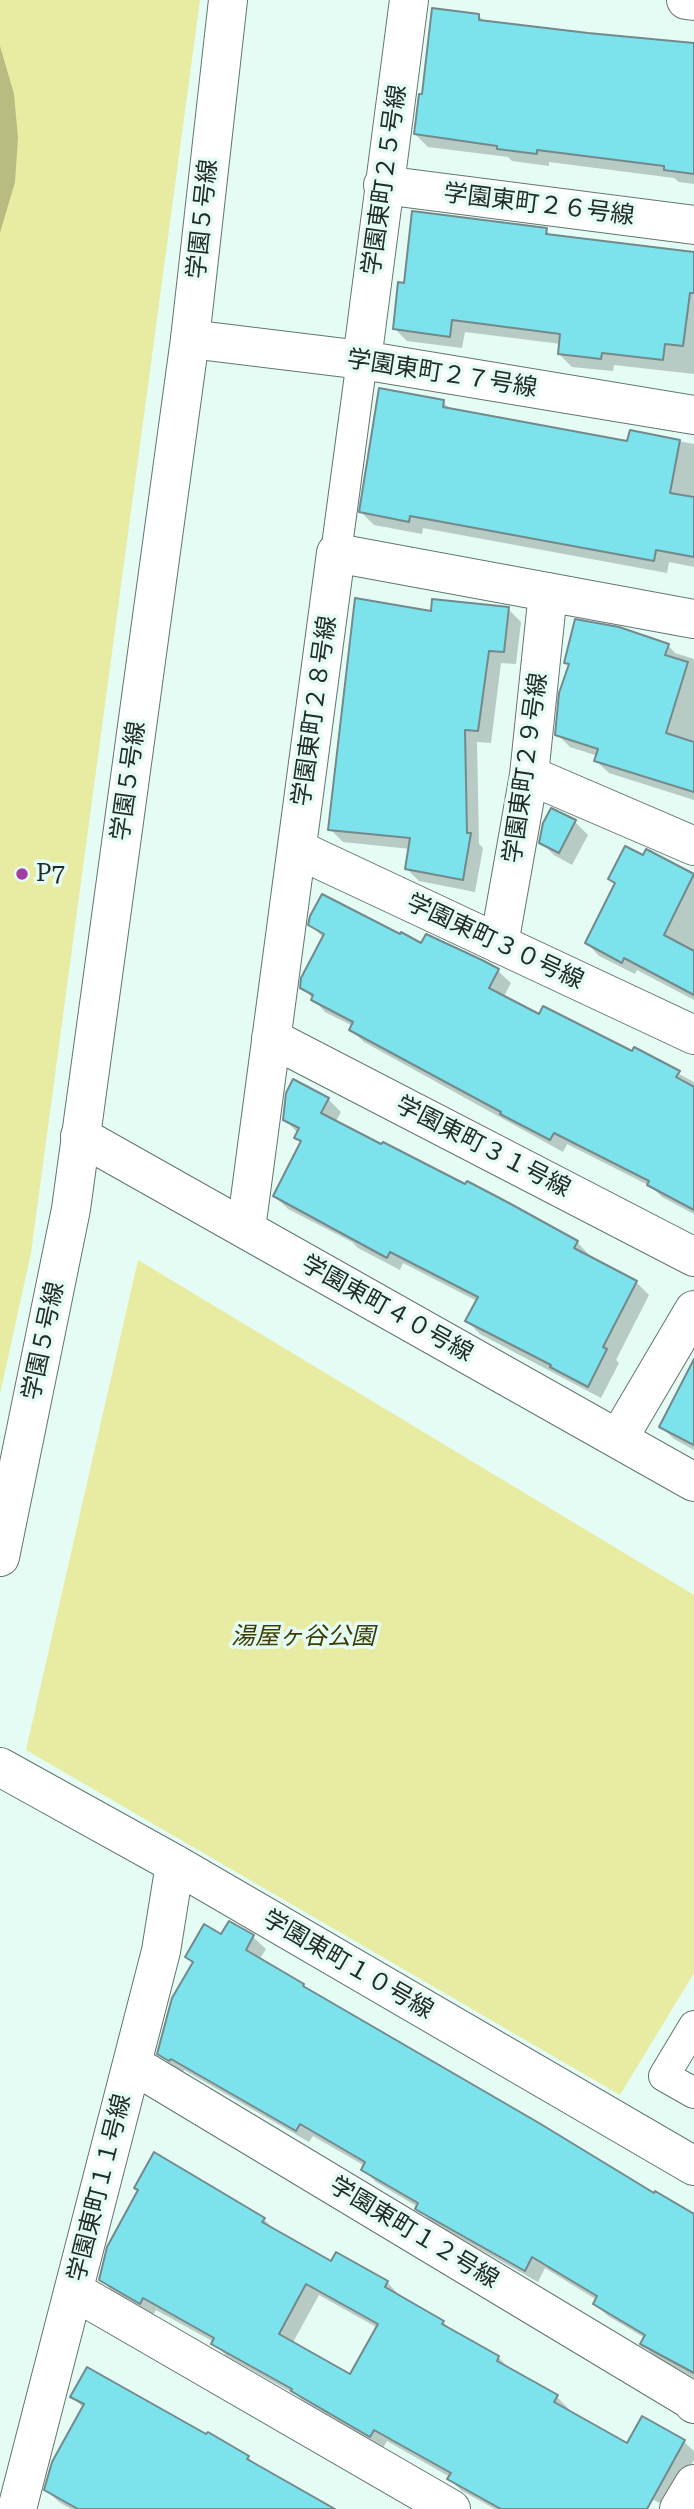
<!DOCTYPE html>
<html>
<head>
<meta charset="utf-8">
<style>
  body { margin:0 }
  canvas { display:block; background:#e5fcf4 }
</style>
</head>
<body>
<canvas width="694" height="2509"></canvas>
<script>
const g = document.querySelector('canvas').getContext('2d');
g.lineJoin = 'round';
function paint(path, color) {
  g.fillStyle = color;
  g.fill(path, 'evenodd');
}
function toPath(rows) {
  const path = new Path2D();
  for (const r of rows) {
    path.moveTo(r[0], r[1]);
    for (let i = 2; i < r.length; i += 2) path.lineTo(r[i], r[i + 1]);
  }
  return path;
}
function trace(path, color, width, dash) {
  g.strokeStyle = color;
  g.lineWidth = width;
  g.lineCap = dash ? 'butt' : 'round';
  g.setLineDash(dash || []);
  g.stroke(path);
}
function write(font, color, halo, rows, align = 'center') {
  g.font = font + ' "Roboto Serif","Noto Sans JP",serif';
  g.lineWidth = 7;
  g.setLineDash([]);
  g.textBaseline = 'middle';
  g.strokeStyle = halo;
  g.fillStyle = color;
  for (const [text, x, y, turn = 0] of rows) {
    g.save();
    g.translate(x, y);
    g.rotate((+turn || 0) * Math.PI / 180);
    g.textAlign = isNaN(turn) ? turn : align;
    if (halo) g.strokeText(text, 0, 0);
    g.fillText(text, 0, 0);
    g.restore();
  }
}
paint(toPath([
  [0,0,200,0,31,1253,0,1394],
  [138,1260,694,1595,694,1973,620,2095,26,1750]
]), '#e8eba2');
paint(toPath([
  [479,16,485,22,694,46,694,184,679,182,674,178,549,162,549,166,512,161,508,157,428,147,415,134,423,96],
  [0,46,14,94,18,138,15,182,0,233],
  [546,230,553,237,694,254,694,374,614,365,613,371,572,367,559,354,561,344,465,332,462,348,407,341,394,328,405,285],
  [443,402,452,411,629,443,631,432,694,444,694,567,669,562,667,573,423,528,422,534,374,525,361,512],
  [508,609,521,622,516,664,501,663,491,743,477,742,479,844,483,848,475,892,419,881,407,869,410,849,343,842,330,829],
  [668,645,675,653,694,659,694,800,609,773,596,761,598,756,570,747,557,734,570,667,566,662],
  [575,822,588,835,572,865,554,855,541,842],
  [646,852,694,876,694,1000,637,970,635,974,599,956,587,943,616,885,610,879,644,857],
  [310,925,422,945,481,961,498,971,511,983,503,998,540,1017,632,1054,634,1050,694,1082,694,1214,662,1197,652,1187,567,1144,563,1152,364,1042,351,1030,353,1026,325,1012,302,987,324,938],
  [328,1099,341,1112,335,1123,577,1242,589,1255,588,1257,636,1282,649,1295,616,1360,619,1363,601,1398,480,1334,467,1321,477,1301,403,1263,400,1270,358,1248,352,1242,288,1209,275,1196,302,1143,296,1137,298,1133,284,1119],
  [694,1368,694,1450,674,1439,661,1427],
  [222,1937,253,1937,266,1949,259,1960,303,1986,309,1992,694,2217,694,2378,655,2356,642,2344,645,2338,608,2316,595,2304,597,2300,545,2268,538,2282,430,2221,418,2207,376,2182,363,2169,365,2166,313,2136,309,2142,184,2070,183,2072,172,2066,159,2053,194,1963,187,1957],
  [264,2219,277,2233,332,2263,387,2282,399,2295,398,2297,443,2322,452,2331,498,2357,511,2370,556,2396,569,2409,568,2412,627,2445,642,2418,684,2442,694,2451,694,2460,667,2507,652,2499,647,2509,495,2509,462,2491,449,2479,450,2477,387,2441,383,2448,305,2403,298,2396,226,2356,214,2342,156,2310,153,2315,113,2292,101,2279],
  [319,2295,378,2328,350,2376,292,2344],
  [72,2397,207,2437,248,2457,260,2469,322,2509,71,2509,59,2502,46,2490,84,2408]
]), '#0003');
const building = toPath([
  [432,8,479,14,479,20,588,33,694,43,694,174,664,170,664,166,537,150,537,154,497,149,497,146,414,134,419,94,422,94,432,8],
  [412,211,547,228,546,234,694,252,694,293,690,293,683,346,665,344,663,360,602,353,601,359,558,354,560,334,452,320,450,337,393,329,398,282,404,283,412,211],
  [379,388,444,400,443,407,627,441,630,430,680,440,670,493,694,497,694,557,656,550,654,561,410,516,409,522,359,512,379,388],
  [355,598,431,611,432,599,509,607,504,652,489,651,478,731,465,730,467,833,471,833,463,880,405,869,410,838,328,830,355,598],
  [575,619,619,627,669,644,665,655,688,662,666,733,694,742,694,792,594,761,598,749,555,735,559,693,569,664,564,663,575,619],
  [551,808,576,820,559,853,539,843,543,823,551,808],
  [625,846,643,855,646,849,694,874,664,935,694,951,694,995,624,958,622,963,585,943,615,883,608,879,625,846],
  [322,894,400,934,401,932,421,943,426,934,482,960,499,969,489,988,539,1014,543,1006,632,1051,634,1047,680,1071,676,1077,694,1087,694,1210,647,1185,649,1181,554,1133,550,1140,500,1114,501,1112,349,1030,353,1022,311,1000,313,995,300,988,301,978,324,934,308,925,310,916,322,894],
  [293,1079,329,1098,321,1113,381,1144,383,1142,465,1184,467,1181,509,1203,578,1241,574,1248,637,1281,603,1347,607,1349,588,1387,550,1367,551,1365,465,1321,478,1297,390,1252,387,1258,273,1196,301,1141,294,1138,299,1128,283,1120,286,1093,293,1079],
  [694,1359,694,1445,659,1427,694,1359],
  [229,1921,254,1935,246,1950,304,1984,303,1986,539,2123,654,2193,655,2191,694,2214,694,2373,640,2344,645,2335,593,2304,597,2296,532,2257,525,2271,415,2209,418,2203,361,2170,365,2162,300,2124,296,2131,171,2059,169,2061,157,2054,172,1998,193,1962,185,1957,204,1924,221,1934,229,1921],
  [154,2152,265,2218,262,2222,331,2261,336,2252,388,2281,385,2287,444,2321,442,2324,499,2356,497,2361,558,2395,554,2402,627,2443,642,2416,685,2440,647,2509,501,2509,447,2479,451,2473,374,2430,370,2437,291,2391,292,2389,211,2344,214,2338,143,2298,140,2304,99,2280,107,2247,138,2190,134,2188,154,2152],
  [306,2284,378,2324,350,2374,279,2334,306,2284],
  [87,2367,206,2434,208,2432,249,2456,247,2459,335,2509,78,2509,44,2490,52,2462,84,2404,70,2397,87,2367]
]);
paint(building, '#7ce3ed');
trace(building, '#73898c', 2);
const pedestrian = toPath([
  [336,553,362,360],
  [694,2026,664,2076,694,2093]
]);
const minor = toPath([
  [686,0,694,1],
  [383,185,694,225],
  [190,339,362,360,694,415],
  [362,360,409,0],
  [529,775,694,846],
  [297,849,694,1035],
  [499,944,529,775,548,592],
  [271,1038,694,1257],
  [80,1136,694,1482],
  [246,1229,336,553,694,619],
  [618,1439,694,1310],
  [0,1767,175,1864,694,2166],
  [132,2064,691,2400,694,2404],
  [74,2291,451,2509],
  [17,2509,161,1951,175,1864],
  [679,2509,694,2484]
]);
const tertiary = toPath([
  [0,1557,71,1209,190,339,228,0]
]);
trace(pedestrian, '#62766f', 32);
trace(minor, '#62766f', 40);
trace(tertiary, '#62766f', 40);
trace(pedestrian, '#fff', 30);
trace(minor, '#fff', 38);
trace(tertiary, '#fff', 38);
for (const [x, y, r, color] of [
  [22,874,7,"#a23da1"]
]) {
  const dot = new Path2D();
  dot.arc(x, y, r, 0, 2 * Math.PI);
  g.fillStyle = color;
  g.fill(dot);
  trace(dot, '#e5fcf4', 2.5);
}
write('24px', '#222b28', '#e5fcf4', [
  ["学園東町２５号線",385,180,-82],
  ["学園東町２６号線",539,205,7],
  ["学園５号線",203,219,-84],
  ["学園東町２７号線",442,374,9],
  ["学園東町２８号線",315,711,-82],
  ["学園東町２９号線",526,768,-82],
  ["学園５号線",129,781,-82],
  ["学園東町３０号線",495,942,25],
  ["学園東町３１号線",483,1147,27],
  ["学園東町４０号線",387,1309,29],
  ["学園５号線",44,1341,-78],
  ["学園東町１０号線",348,1965,30],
  ["学園東町１１号線",100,2188,-76],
  ["学園東町１２号線",414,2233,31]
]);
write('24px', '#222b28', '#e5fcf4', [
  ["P7",36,874]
], 'left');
write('italic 24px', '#3c3c00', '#e5fcf4', [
  ["湯屋ヶ谷公園",303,1637]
]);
</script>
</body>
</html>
